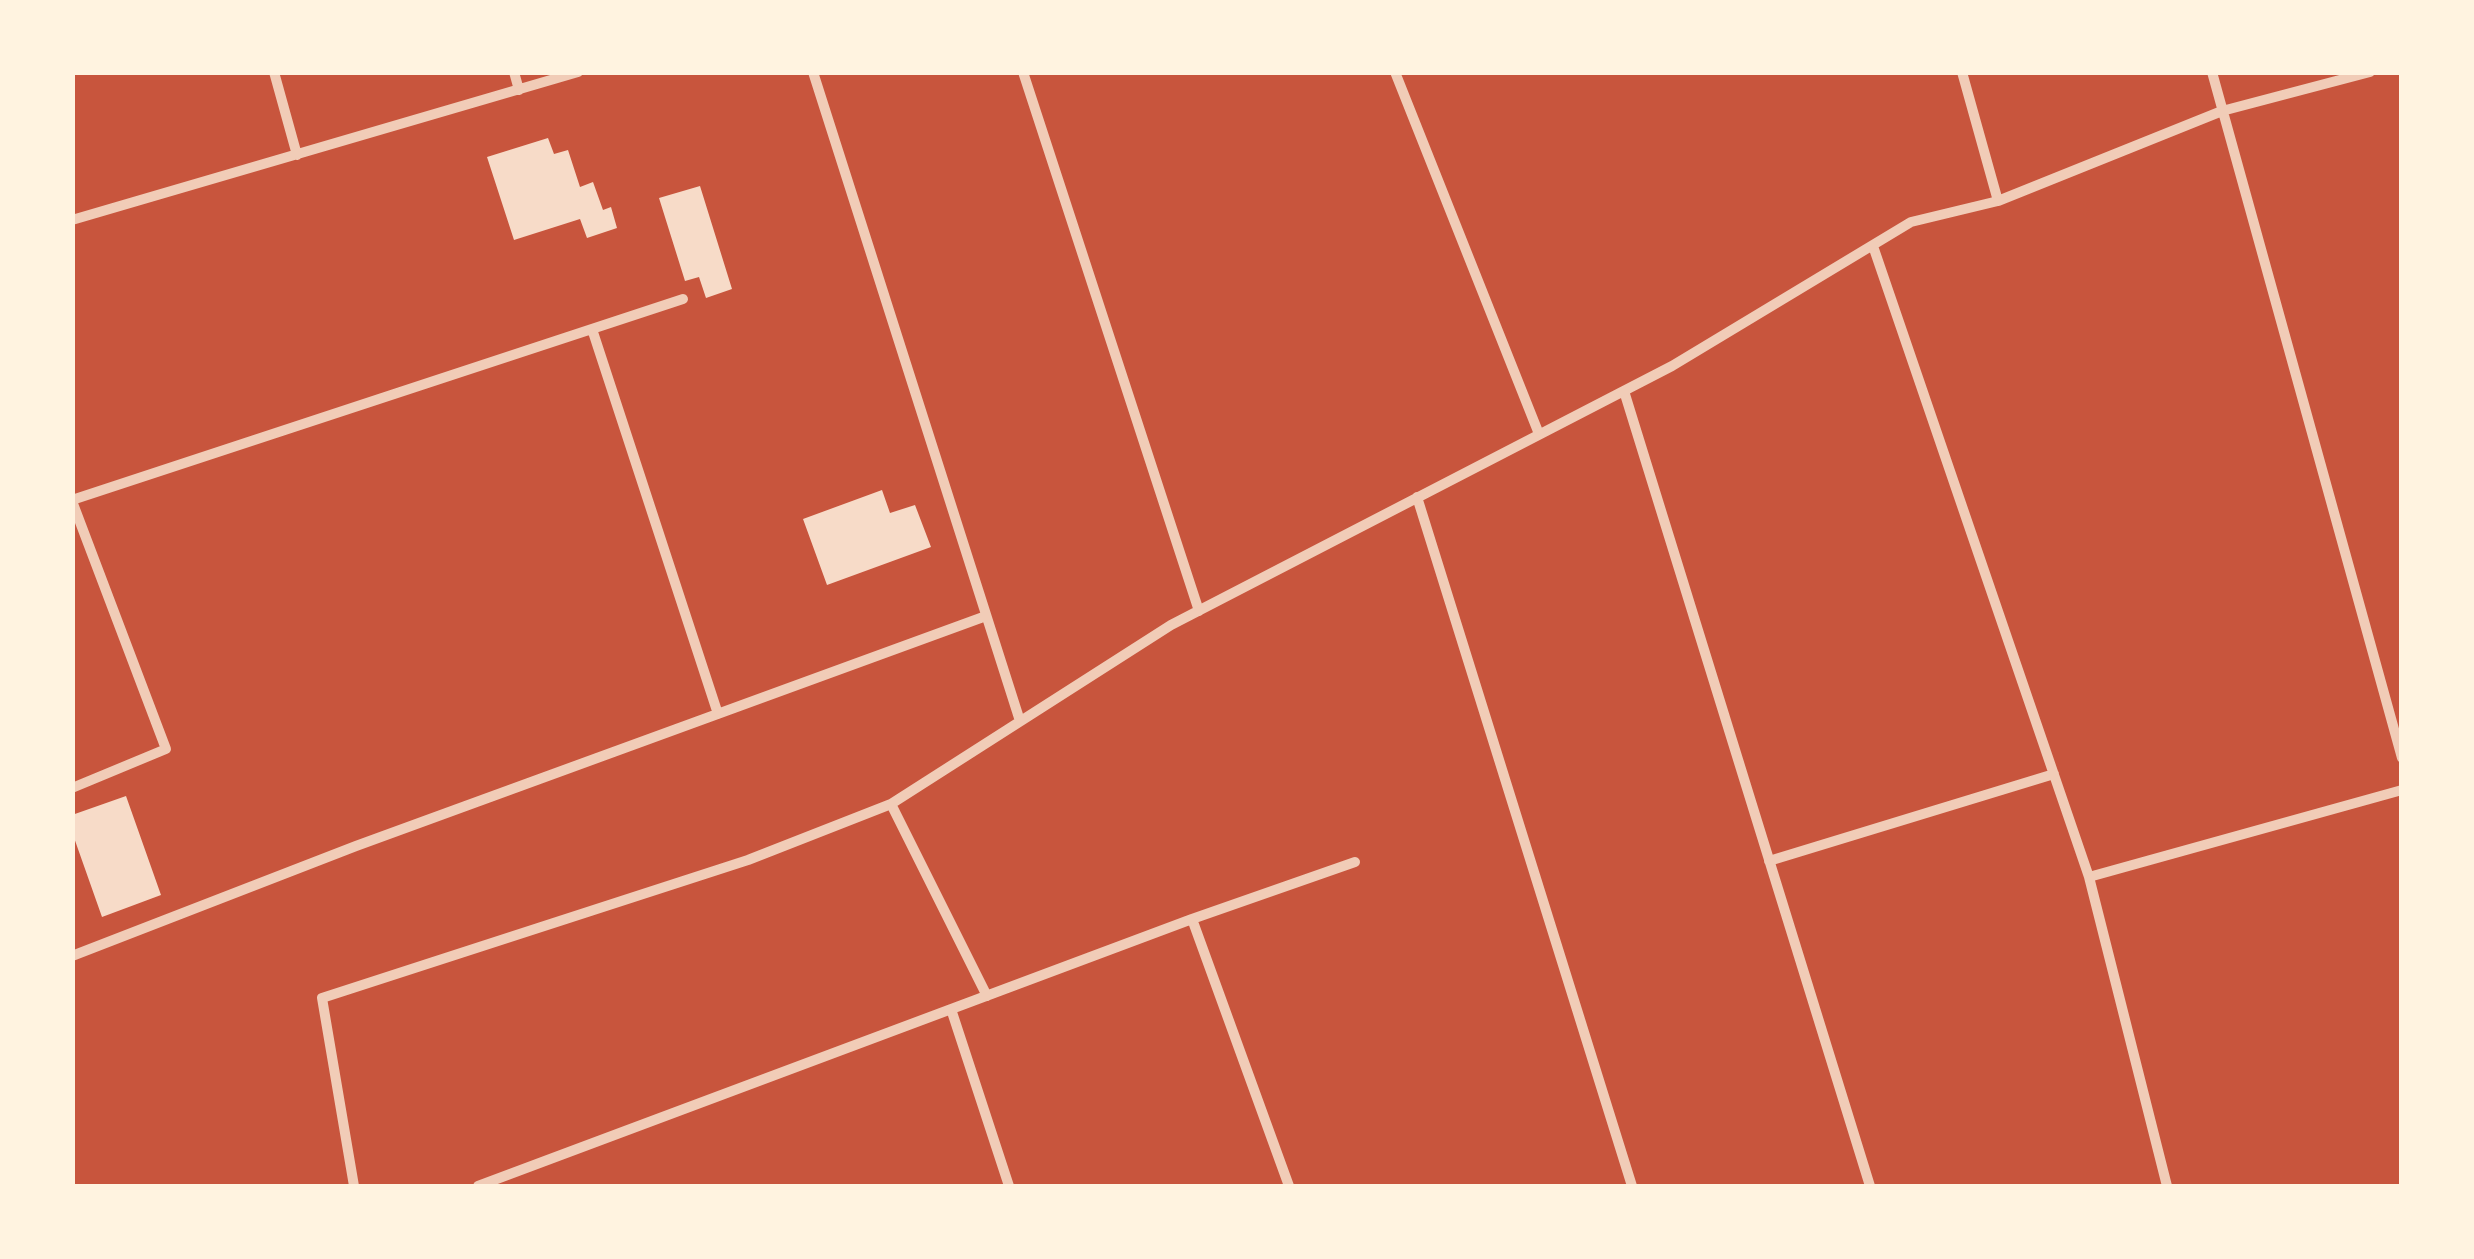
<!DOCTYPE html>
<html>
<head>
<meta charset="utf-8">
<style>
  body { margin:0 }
  #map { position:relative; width:2474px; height:1259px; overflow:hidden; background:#c8553d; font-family:Inter,sans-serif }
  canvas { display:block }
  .frame { position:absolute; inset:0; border:75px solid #fff3e0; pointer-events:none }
</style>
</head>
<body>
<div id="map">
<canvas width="2474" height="1259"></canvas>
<div class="frame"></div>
</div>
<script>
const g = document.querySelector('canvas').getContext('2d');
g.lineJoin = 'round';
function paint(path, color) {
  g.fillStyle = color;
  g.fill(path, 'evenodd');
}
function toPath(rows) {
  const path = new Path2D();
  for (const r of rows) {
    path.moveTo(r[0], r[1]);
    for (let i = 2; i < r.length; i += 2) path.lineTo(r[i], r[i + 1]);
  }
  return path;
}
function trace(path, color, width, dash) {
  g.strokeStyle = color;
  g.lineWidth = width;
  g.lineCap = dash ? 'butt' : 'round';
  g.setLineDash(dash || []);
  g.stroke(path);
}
paint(toPath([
  [548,138,554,154,568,150,580,187,593,182,603,210,611,207,617,228,587,238,580,219,514,240,487,157],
  [700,186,732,289,706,298,699,277,685,281,659,198],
  [882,490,890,513,915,505,931,547,827,585,803,519],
  [126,796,161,895,102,917,72,832,72,815]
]), '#f7dbc8');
trace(toPath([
  [274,72,297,155],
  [514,72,519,90],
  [813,72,1020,721],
  [1023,72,1199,611],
  [1395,72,1539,434],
  [1962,72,1998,201],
  [2212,72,2402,758],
  [72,220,578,72],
  [1873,246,2089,877,2167,1186],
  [592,329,718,714],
  [1624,391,1870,1186],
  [1417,497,1632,1186],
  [72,500,683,299],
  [72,501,166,749,72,788],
  [1769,861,2054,774],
  [2089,877,2402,790],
  [1192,919,1355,862],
  [72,956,356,846,986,616],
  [987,996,891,804,1171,625,1672,366,1911,222,1998,201,2222,111,2370,72],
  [951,1009,1009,1186],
  [354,1186,322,998,748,860,891,804],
  [478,1186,1192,919,1289,1186]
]), '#f1ccb7', 10);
</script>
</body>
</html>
